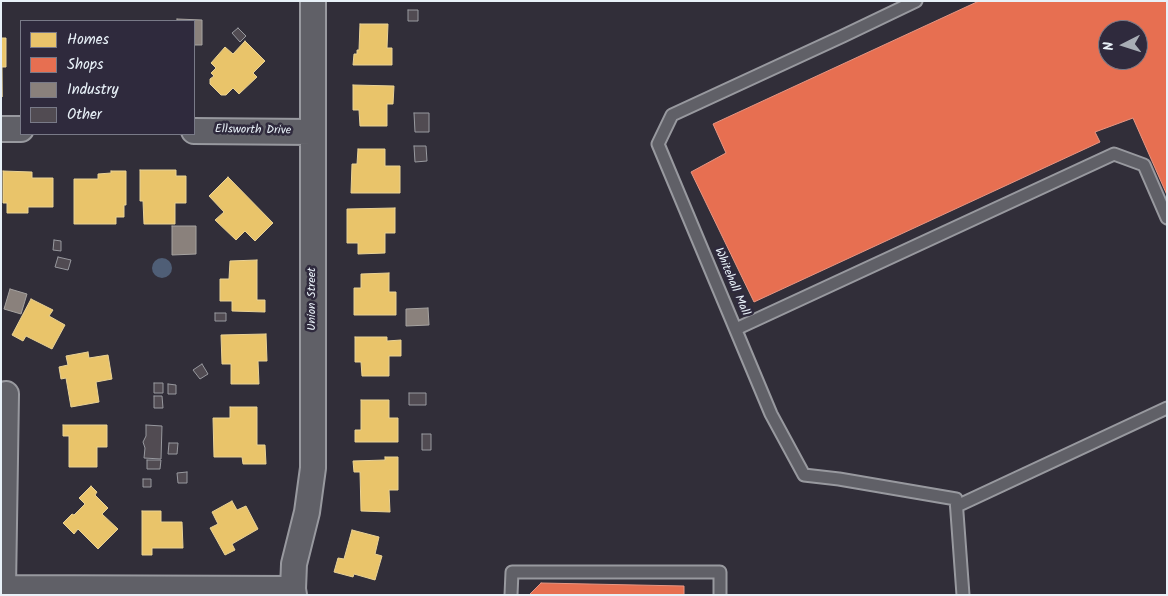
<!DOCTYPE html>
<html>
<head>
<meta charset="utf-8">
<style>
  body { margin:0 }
  #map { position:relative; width:1168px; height:596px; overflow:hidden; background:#312e39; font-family:Kalam,sans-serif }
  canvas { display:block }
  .frame { position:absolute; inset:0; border:2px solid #e8f1f8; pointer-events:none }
  .legend { position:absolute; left:20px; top:20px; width:175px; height:115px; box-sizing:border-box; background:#2f2a3d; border:1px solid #797a88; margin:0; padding:6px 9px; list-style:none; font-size:15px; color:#e8f1f8 }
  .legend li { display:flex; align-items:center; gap:10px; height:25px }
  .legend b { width:25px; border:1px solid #797a88 }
  .north { position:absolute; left:1098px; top:20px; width:50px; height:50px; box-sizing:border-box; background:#2f2a3d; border:1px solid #797a88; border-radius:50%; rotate:265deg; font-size:14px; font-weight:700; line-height:20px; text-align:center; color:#e8f1f8 }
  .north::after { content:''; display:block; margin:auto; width:18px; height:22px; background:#a8adb5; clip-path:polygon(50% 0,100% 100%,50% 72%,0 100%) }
</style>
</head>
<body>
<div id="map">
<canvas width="1168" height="596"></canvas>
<div class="frame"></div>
<ul class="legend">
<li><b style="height:14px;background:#e9c46a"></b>Homes</li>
<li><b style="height:14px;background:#e76f51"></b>Shops</li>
<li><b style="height:14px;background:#8a817c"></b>Industry</li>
<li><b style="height:14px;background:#514b52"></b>Other</li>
</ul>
<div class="north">N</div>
</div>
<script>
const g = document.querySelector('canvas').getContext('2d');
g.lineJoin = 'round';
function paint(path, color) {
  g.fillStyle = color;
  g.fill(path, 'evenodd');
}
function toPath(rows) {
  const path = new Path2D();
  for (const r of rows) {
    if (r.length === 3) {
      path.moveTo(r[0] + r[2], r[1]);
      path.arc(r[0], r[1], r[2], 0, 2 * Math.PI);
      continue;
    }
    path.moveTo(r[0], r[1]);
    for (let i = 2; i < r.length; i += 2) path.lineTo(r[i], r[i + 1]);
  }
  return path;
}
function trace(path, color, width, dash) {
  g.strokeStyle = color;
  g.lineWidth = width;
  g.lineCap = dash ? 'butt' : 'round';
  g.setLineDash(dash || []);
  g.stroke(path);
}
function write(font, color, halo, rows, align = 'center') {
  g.font = font + ' Kalam,sans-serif';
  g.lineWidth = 5;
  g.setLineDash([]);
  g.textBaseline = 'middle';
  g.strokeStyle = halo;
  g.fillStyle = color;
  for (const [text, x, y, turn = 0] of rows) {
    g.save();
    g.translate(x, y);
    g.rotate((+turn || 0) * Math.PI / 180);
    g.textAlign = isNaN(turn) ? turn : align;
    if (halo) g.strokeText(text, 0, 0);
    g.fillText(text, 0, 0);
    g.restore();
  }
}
paint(toPath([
  [162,268,10]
]), '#4f5e76');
const homes = toPath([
  [360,24,388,24,387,48,392,48,392,65,353,65,354,54,357,54,357,50,359,50,360,24],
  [1,38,6,38,6,67,2,67,2,97,1,38],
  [245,41,265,61,253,73,257,77,239,94,233,88,226,95,221,95,210,84,210,79,214,76,211,73,216,68,211,63,225,47,233,54,245,41],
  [353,85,394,86,393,104,387,104,387,126,360,126,359,110,353,110,353,85],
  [358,149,385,149,385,166,400,166,400,193,351,193,352,164,357,164,358,149],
  [140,170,176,170,176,176,186,176,186,203,175,203,175,224,144,224,143,201,140,201,140,170],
  [3,171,32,172,32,178,53,178,53,207,28,207,28,213,7,213,7,203,3,203,3,171],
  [111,171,126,171,126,205,124,205,124,217,116,217,116,224,74,224,74,179,98,179,98,174,111,173,111,171],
  [228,177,273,223,255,241,245,231,236,240,215,220,224,212,209,196,228,177],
  [395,208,395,233,385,233,385,253,358,254,358,243,347,243,347,209,395,208],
  [257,260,257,300,265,300,265,312,232,311,232,301,220,301,220,279,229,279,230,261,257,260],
  [389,273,389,292,396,292,396,315,354,315,354,288,361,288,361,274,389,273],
  [31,299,53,310,49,316,65,325,52,349,26,336,23,341,12,335,31,299],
  [266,334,267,361,258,361,259,384,231,384,231,364,222,364,221,335,266,334],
  [355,337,387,337,387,341,401,340,401,356,389,356,389,376,362,376,361,362,355,362,355,337],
  [88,352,89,358,108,355,112,379,96,382,99,402,71,407,66,378,61,379,59,367,68,365,66,356,88,352],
  [361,400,389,400,389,418,398,418,398,442,355,442,355,430,361,430,361,400],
  [230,407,257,407,257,445,265,445,266,464,243,464,242,457,214,457,213,418,230,418,230,407],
  [63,425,107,425,107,447,97,447,97,467,69,467,69,436,63,436,63,425],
  [385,457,398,457,398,490,389,490,390,512,361,511,360,472,354,472,353,461,385,460,385,457],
  [91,486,97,492,95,495,108,508,102,514,118,529,98,549,78,529,74,534,63,523,72,514,74,515,85,504,79,498,91,486],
  [232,501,237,510,246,506,258,529,232,544,235,550,225,555,210,528,218,524,212,512,232,501],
  [142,511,161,511,161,522,182,522,183,548,152,548,152,555,142,555,142,511],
  [352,530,379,537,375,554,382,556,375,580,354,574,353,577,334,572,338,558,344,559,352,530]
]);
paint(homes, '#e9c46a');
trace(homes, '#e9d295', 1);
const shops = toPath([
  [979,1,1167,1,1167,195,1133,118,1095,132,1100,142,754,302,691,172,726,153,713,124,979,1],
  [1108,30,1138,30,1138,60,1108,60,1108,30],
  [541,583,684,586,684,595,529,595,541,583]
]);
paint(shops, '#e76f51');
trace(shops, '#e79683', 1);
const industry = toPath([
  [177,19,202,20,202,45,194,45,194,21,177,21,177,19],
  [172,226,196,226,196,254,172,255,172,226],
  [10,289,27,294,21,314,4,309,10,289],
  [428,308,429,325,406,326,406,309,428,308]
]);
paint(industry, '#8a817c');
trace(industry, '#a6a3a1', 1);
const building = toPath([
  [408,10,418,10,418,21,408,21,408,10],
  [238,28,246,36,240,42,232,33,238,28],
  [414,113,429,113,429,132,415,132,414,113],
  [414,146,426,146,427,161,415,162,414,146],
  [54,240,61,241,61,251,53,250,54,240],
  [58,257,71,260,68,270,55,267,58,257],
  [215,313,226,313,226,321,215,321,215,313],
  [202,364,208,374,200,379,193,370,202,364],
  [154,383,163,383,163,393,154,393,154,383],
  [168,384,176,385,176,394,168,394,168,384],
  [409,393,426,393,426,405,409,405,409,393],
  [154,396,162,396,163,408,154,408,154,396],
  [146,425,162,426,161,459,144,458,145,448,143,442,146,436,146,425],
  [422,434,431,434,431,450,422,450,422,434],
  [169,443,178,443,177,454,168,454,169,443],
  [147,460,161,460,160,469,147,469,147,460],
  [187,472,187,483,178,483,177,473,187,472],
  [143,479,151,479,151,487,143,487,143,479]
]);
paint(building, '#514b52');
trace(building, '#98999f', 1);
const lane = toPath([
  [916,1,843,36,672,115,658,144,771,414,804,475,839,479,956,499,963,595],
  [736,329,1114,154,1144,165,1167,218],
  [957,506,1167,408],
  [511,595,512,572,720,572,720,595]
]);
const street = toPath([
  [1,129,21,129],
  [194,131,312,132],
  [1,588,293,589],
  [3,588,6,394],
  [294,595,293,589,294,564,307,512,313,468,313,1]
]);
trace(lane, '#98999f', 15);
trace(street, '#98999f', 28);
trace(lane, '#606067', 11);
trace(street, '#606067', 24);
write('12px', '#e8f1f8', '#2f2a3d', [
  ["Ellsworth Drive",253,131,1],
  ["Whitehall Mall",731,282,67],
  ["Union Street",313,299,-90]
]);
</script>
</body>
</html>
